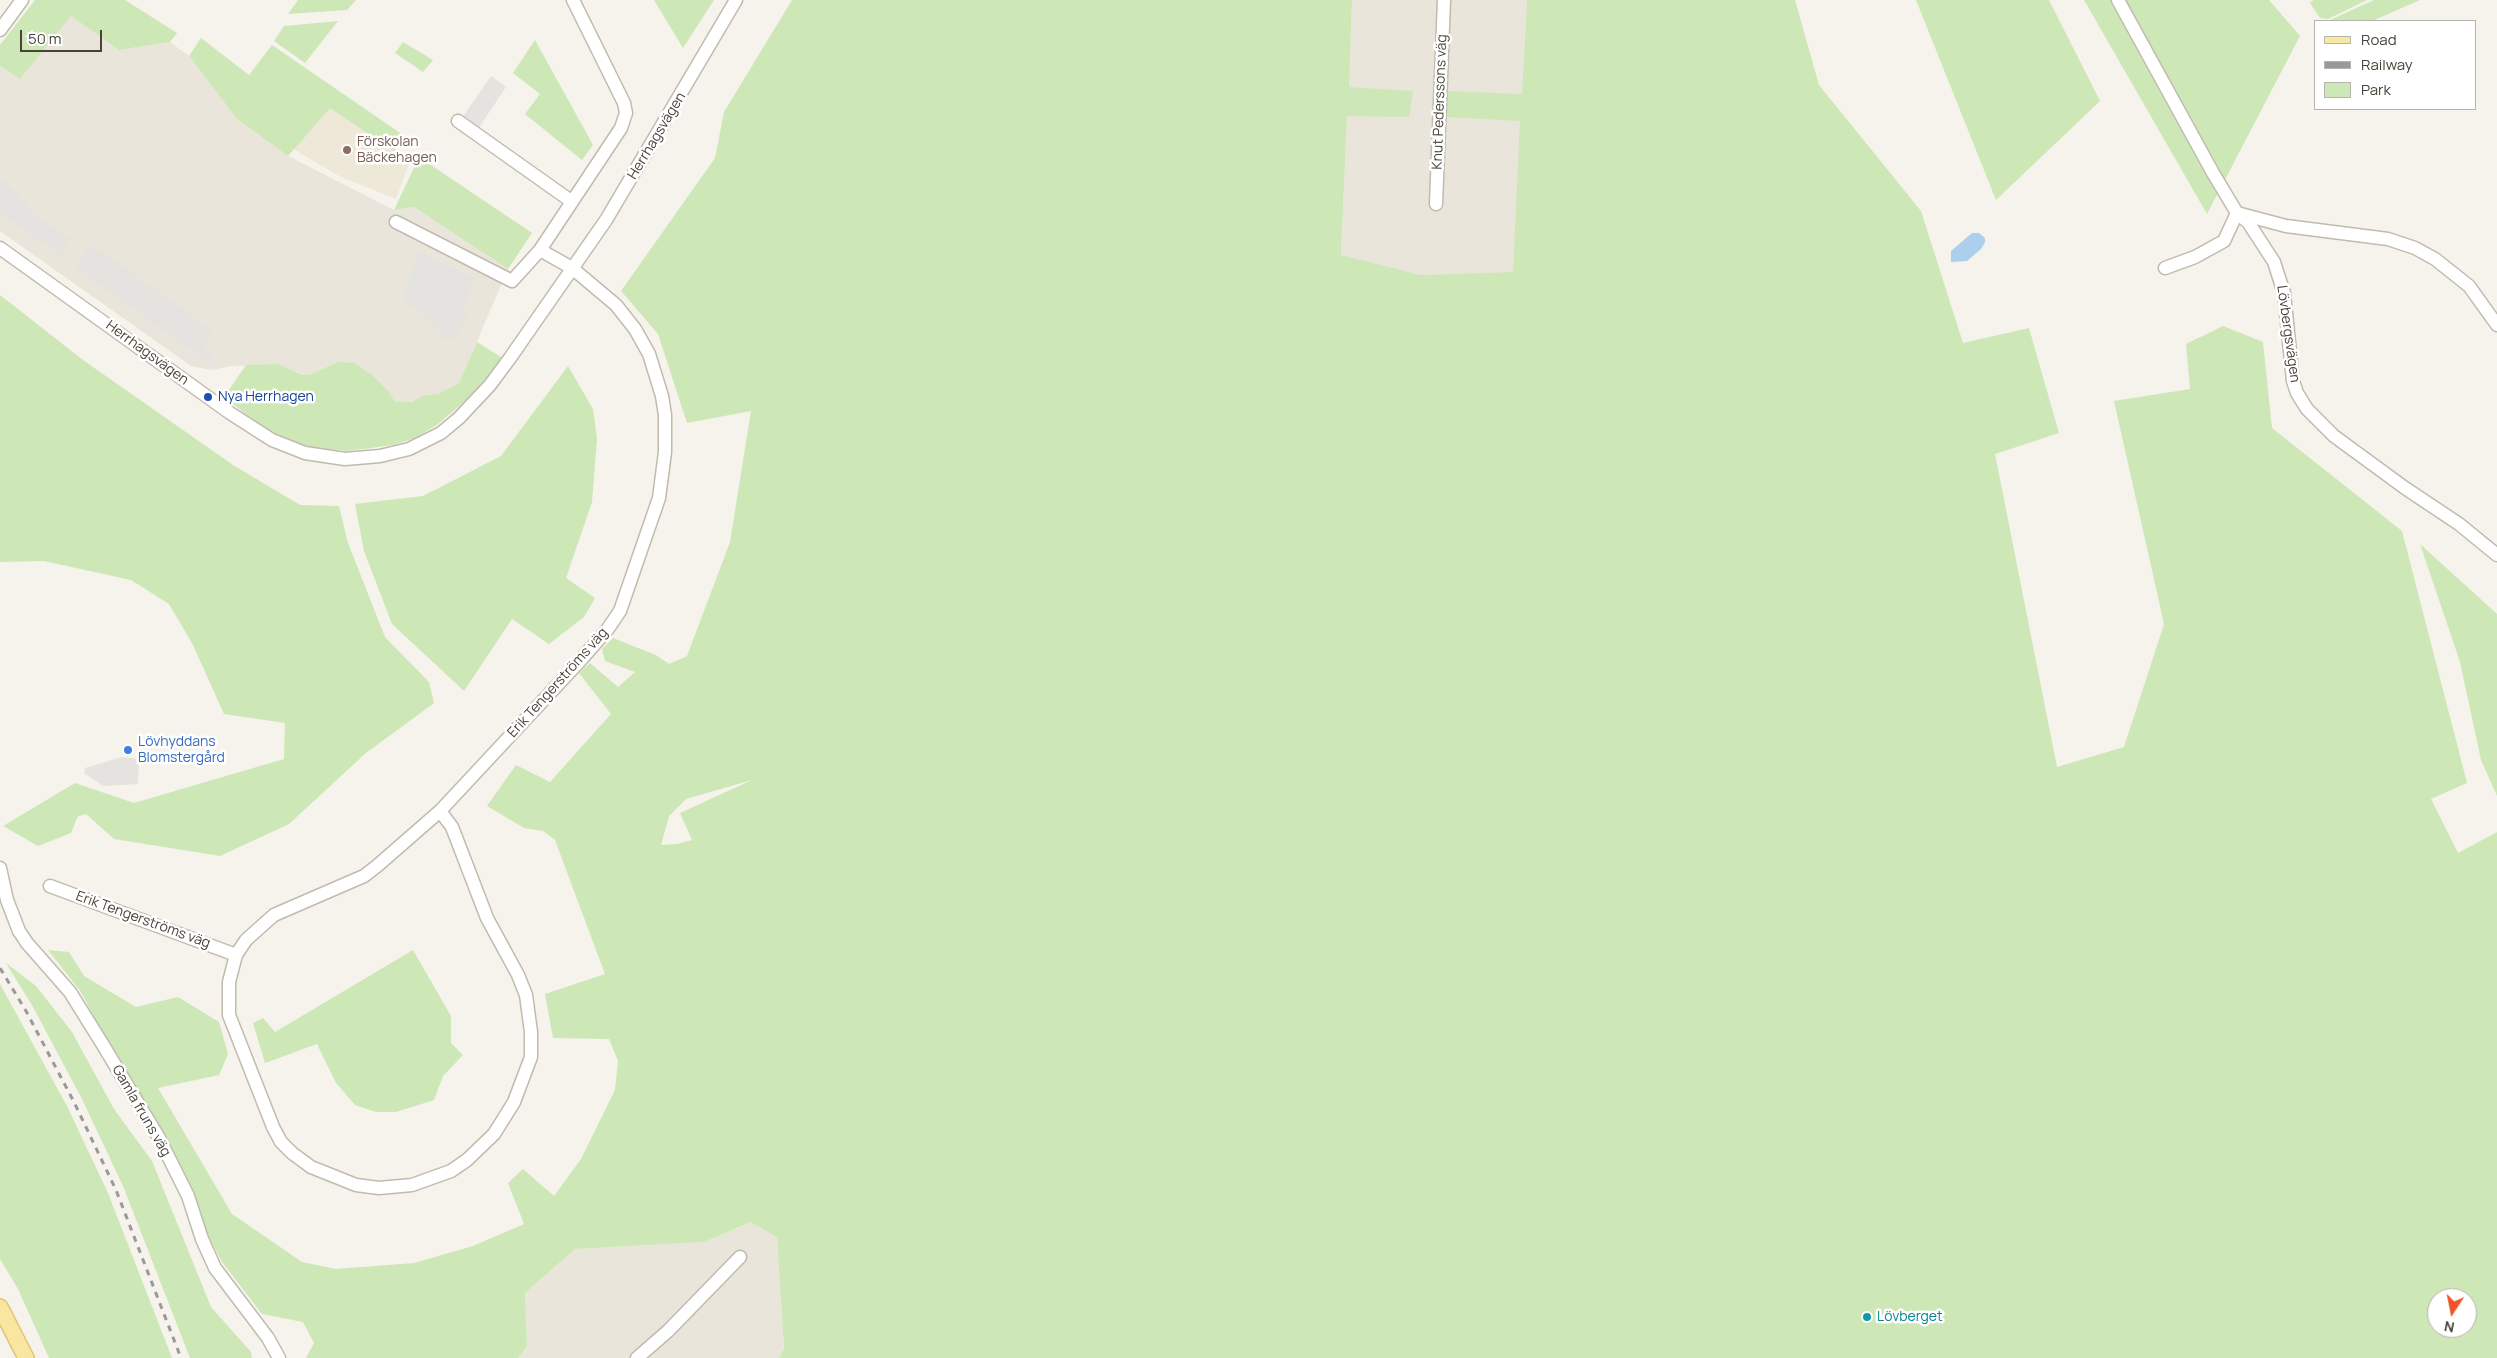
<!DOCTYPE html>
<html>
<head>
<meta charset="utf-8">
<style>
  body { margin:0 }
  #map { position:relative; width:2497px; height:1358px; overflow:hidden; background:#f5f3ec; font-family:Manrope,sans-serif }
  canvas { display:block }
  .legend { position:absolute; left:2314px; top:20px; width:162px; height:90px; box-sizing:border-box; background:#fff; border:1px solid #b6b4b0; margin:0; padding:6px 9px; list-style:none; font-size:15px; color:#49443a }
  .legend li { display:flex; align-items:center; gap:10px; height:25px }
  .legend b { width:25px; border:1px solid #b6b4b0 }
  .north { position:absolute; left:2427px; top:1288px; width:50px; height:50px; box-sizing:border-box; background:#fff; border:1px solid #b6b4b0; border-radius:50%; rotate:191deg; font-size:14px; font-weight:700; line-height:20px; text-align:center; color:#49443a }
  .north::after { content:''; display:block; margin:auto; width:18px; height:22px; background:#f05328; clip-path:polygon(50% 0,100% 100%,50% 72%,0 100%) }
  .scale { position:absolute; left:20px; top:30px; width:82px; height:22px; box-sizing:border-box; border:2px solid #49443a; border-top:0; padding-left:6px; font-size:15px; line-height:18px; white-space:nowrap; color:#49443a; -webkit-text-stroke:4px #fff; paint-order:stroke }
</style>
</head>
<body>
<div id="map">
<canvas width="2497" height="1358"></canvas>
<ul class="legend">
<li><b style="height:6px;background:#f9e6a0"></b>Road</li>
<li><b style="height:6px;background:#999"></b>Railway</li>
<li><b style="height:14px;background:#cee7b7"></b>Park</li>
</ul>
<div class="north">N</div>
<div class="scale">50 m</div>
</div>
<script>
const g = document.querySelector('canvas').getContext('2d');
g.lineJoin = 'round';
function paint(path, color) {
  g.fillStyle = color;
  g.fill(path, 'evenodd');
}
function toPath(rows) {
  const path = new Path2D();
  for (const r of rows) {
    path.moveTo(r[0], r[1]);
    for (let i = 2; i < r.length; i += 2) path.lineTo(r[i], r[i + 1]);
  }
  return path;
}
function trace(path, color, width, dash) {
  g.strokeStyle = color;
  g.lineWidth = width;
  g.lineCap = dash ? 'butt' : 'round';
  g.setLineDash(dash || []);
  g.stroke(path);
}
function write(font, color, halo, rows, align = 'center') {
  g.font = font + ' Manrope,sans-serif';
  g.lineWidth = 5;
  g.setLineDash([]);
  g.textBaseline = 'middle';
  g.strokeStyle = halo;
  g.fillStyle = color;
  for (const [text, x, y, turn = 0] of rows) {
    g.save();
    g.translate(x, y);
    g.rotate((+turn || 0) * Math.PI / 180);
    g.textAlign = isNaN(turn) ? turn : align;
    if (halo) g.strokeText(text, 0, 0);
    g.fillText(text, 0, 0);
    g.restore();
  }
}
paint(toPath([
  [1352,0,1527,0,1513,273,1421,275,1341,256],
  [71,16,119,50,170,42,189,56,237,119,288,156,394,210,414,207,508,269,459,383,438,394,401,404,395,402,390,393,312,374,302,375,279,364,231,366,212,370,191,366,0,231,0,66,20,78],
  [752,1222,777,1237,784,1350,779,1358,518,1358,527,1346,525,1293,575,1249,704,1242]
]), '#e9e5da');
paint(toPath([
  [319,100,411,158,396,199,339,176,283,143]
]), '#ede8d7');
paint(toPath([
  [35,0,125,0,177,33,170,42,119,50,71,16,20,79,0,66,0,45],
  [298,0,356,0,347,10,288,14],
  [654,0,714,0,683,48],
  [792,0,1352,0,1349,87,1413,91,1409,117,1347,116,1341,255,1421,275,1513,272,1520,121,1447,117,1446,91,1522,94,1527,0,1795,0,1819,85,1921,211,1963,343,2029,328,2059,433,1995,454,2057,767,2124,747,2164,624,2114,401,2190,389,2186,344,2223,326,2263,342,2272,428,2402,531,2467,783,2431,799,2458,853,2497,832,2497,1358,779,1358,784,1349,777,1237,751,1222,704,1242,575,1249,525,1293,527,1346,518,1358,306,1358,314,1343,303,1322,262,1314,222,1262,81,992,48,950,69,952,84,976,136,1007,178,997,219,1022,228,1054,219,1075,158,1088,232,1214,302,1262,336,1269,414,1263,473,1246,524,1224,508,1183,523,1169,554,1196,581,1159,615,1090,618,1061,609,1039,553,1038,545,994,605,974,555,840,543,831,524,828,487,806,516,765,550,782,611,714,579,673,590,663,618,687,635,672,605,661,602,649,613,638,656,655,669,664,687,656,730,542,751,411,687,423,658,334,621,291,715,158,724,112],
  [752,780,680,813,692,840,677,844,661,845,669,816,686,799],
  [2437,1298,2467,1298,2467,1328,2437,1328],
  [1916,0,2049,0,2100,101,1996,200],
  [2084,0,2269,0,2300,36,2207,214],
  [2313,0,2367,0,2328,19,2320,18,2310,3],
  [2374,0,2420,0,2372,21,2328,21],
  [338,21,305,63,274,41,284,26],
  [201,38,249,75,272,45,403,135,394,151,330,108,288,156,237,119,189,56],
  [535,40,593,145,582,160,525,114,540,94,513,73],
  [403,42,433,60,423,72,395,53],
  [419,157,532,233,508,269,414,207,394,210],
  [0,295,83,360,233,465,300,505,339,506,348,543,385,637,429,682,434,703,366,753,289,824,220,856,114,839,86,814,78,816,71,833,38,846,3,826,75,783,134,803,284,759,285,723,224,714,193,645,169,604,131,580,44,561,0,562],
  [477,342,504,359,496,370,472,395,438,424,415,438,393,445,348,451,303,447,269,432,224,397,246,365,279,364,302,375,312,374,338,362,354,363,372,375,390,393,395,402,411,402,423,396,438,394,459,383],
  [568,366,593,409,597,438,592,502,566,578,595,598,584,617,549,644,512,619,464,691,392,624,364,551,355,504,423,496,501,456],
  [2420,544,2497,614,2497,796,2481,760,2460,662],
  [413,950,451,1016,451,1043,463,1055,443,1076,434,1100,396,1112,376,1112,355,1105,336,1083,317,1044,265,1063,253,1023,263,1018,275,1032],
  [6,963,36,986,72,1032,114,1109,152,1161,211,1307,251,1352,252,1358,190,1358,123,1186,82,1099,33,1007],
  [0,984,67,1106,108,1193,172,1358,49,1358,18,1289,0,1259]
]), '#cee7b7');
paint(toPath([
  [491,76,506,87,478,129,462,118],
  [0,179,10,186,34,214,70,239,61,256,0,212],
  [92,245,214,331,203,349,215,358,210,364,75,267],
  [419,252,476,278,462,307,468,312,454,342,442,337,431,320,402,300],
  [122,757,139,759,138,784,103,786,84,773,85,768]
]), '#e4e3e0');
paint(toPath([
  [1972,233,1979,233,1985,238,1985,242,1981,249,1967,261,1951,262,1951,251]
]), '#accfee');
const minor = toPath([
  [2118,0,2213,173,2237,213,2248,222,2274,262,2284,293,2293,381,2297,393,2307,409,2334,436,2405,488,2459,524,2497,555],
  [0,30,22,0],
  [458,121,571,201],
  [1436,204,1444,0],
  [396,222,512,281,540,250,621,128,626,113,624,103,573,0],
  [0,248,230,413,272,440,305,453,345,459,380,456,409,449,441,433,459,418,490,385,510,358,606,220,736,0],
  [2165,268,2195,257,2224,241,2237,213,2286,226,2388,239,2415,248,2435,259,2469,286,2497,325],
  [440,811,452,827,487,918,518,975,526,995,531,1032,531,1057,514,1102,494,1134,467,1160,451,1171,412,1185,379,1188,356,1185,311,1167,292,1153,281,1142,273,1127,229,1015,229,982,236,955,246,940,274,915,364,876,377,866,440,811,578,663,607,630,620,611,659,498,665,452,665,415,662,396,649,354,635,329,616,305,572,268,540,250],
  [0,868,7,900,19,931,27,943,70,992,103,1045,159,1138,188,1196,202,1239,215,1268,268,1338,279,1358],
  [50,886,236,955],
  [637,1358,668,1331,740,1257]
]);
const major = toPath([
  [0,1307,26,1358]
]);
trace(minor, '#c0bbae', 15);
trace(major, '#dfc570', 18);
trace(minor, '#fff', 12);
trace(major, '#f9e6a0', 15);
trace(toPath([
  [0,968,26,1011,74,1102,116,1190,181,1358]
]), '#999', 3, [6, 6]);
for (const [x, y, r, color] of [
  [347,150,5,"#8d6e63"],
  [208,397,5,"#1a4fb4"],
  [128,750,5,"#3f7fe0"],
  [1867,1317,5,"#0f9aa8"]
]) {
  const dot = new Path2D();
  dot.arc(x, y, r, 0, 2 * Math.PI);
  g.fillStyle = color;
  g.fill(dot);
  trace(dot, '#fff', 2);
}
write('14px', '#49443a', '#fff', [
  ["Knut Pederssons väg",1440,102,-88],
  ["Herrhagsvägen",657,136,-59],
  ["Lövbergsvägen",2288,334,82],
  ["Herrhagsvägen",147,353,36],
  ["Erik Tengerströms väg",558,683,-48],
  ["Erik Tengerströms väg",143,920,20],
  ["Gamla fruns väg",141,1111,60]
]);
write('14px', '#785e54', '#fff', [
  ["Förskolan",357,142],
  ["Bäckehagen",357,158]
], 'left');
write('14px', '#164399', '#fff', [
  ["Nya Herrhagen",218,397]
], 'left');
write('14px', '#366cbe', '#fff', [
  ["Lövhyddans",138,742],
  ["Blomstergård",138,758]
], 'left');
write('14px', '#0d838f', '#fff', [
  ["Lövberget",1877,1317]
], 'left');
</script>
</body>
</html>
